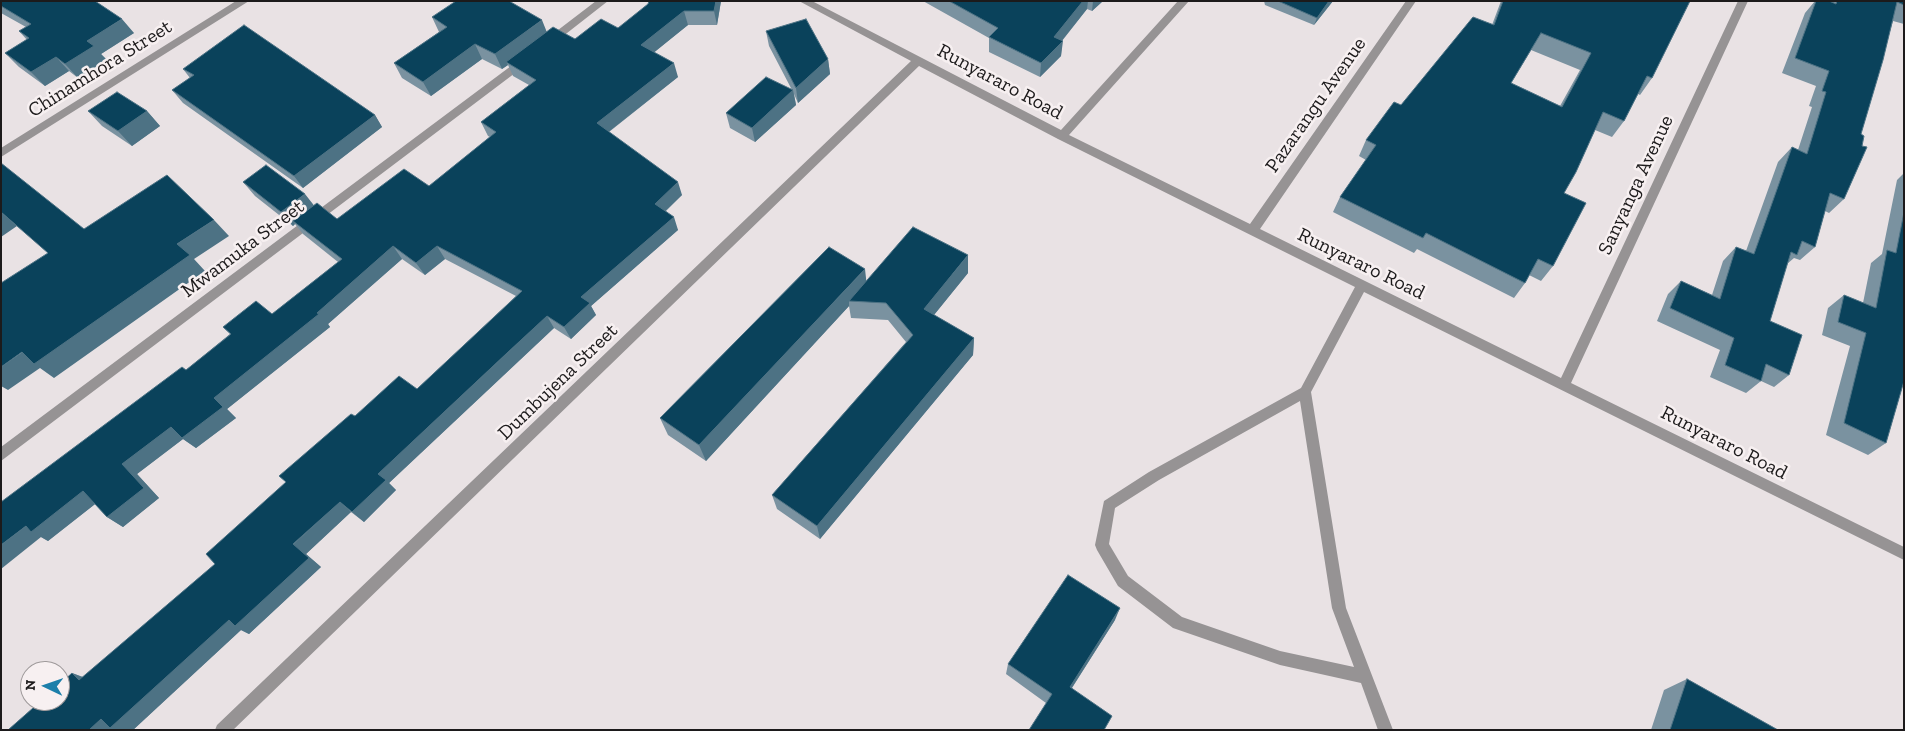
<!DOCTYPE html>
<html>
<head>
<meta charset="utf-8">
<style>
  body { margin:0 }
  #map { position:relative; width:1905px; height:731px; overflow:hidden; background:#e9e2e4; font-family:"Zilla Slab",serif }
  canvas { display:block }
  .frame { position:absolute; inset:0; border:2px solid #1c1a1b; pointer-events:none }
  .north { position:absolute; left:20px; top:661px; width:50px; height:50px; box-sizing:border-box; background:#f7f0f1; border:1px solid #9f9a9b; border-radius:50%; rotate:273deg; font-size:14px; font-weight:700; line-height:20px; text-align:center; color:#1c1a1b }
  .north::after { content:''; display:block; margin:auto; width:18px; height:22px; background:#1c7faa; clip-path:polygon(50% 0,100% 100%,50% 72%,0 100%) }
</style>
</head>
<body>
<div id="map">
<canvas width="1905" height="731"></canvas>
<div class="frame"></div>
<div class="north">N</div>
</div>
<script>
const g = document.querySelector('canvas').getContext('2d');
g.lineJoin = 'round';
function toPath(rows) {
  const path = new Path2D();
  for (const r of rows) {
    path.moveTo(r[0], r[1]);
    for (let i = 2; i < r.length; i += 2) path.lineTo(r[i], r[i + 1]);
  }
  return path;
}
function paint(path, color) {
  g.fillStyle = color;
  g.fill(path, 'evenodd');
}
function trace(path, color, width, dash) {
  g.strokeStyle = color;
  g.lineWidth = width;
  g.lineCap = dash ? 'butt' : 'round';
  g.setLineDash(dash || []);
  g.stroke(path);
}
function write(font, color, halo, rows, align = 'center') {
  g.font = font + ' "Zilla Slab",serif';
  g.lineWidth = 5;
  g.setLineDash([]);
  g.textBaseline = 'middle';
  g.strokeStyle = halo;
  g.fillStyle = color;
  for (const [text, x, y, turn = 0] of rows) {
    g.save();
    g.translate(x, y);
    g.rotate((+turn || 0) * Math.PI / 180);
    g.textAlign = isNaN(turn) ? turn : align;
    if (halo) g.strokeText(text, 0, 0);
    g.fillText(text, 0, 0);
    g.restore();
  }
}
paint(toPath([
  [236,1,249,1,1,157,1,148,236,1],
  [596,1,608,1,553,44,545,44,545,40,596,1],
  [799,1,812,1,1061,130,1178,1,1189,1,1069,135,1250,224,1406,1,1416,1,1260,229,1561,378,1738,1,1748,1,1571,383,1904,547,1904,560,1364,292,1311,392,1346,608,1393,730,1378,730,1361,683,1280,665,1173,628,1118,586,1097,550,1095,545,1104,501,1149,472,1301,388,1355,287,1058,139,919,66,233,730,215,730,217,725,911,61,799,1],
  [1300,401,1332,608,1354,667,1280,651,1182,617,1128,576,1109,544,1115,508,1159,480,1300,401],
  [523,57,528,61,527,64,1,461,1,447,523,57]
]), '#969394');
paint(toPath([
  [1,1,134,33,101,54,107,60,78,78,69,71,45,86,19,67,5,53,27,40,19,31,26,27,1,13],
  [721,1,717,25,688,25,654,52,678,77,609,132,682,195,666,211,678,230,591,306,596,315,571,339,554,328,389,483,396,490,364,522,351,512,306,554,321,567,249,634,241,630,133,730,8,730,72,673,83,677,215,564,286,482,355,416,417,389,516,296,445,259,425,275,402,259,328,324,330,327,227,409,236,418,196,448,183,439,137,474,159,498,123,527,107,517,95,504,48,541,41,537,186,370,230,334,223,327,272,314,338,262,303,234,295,224,293,226,255,196,243,182,314,206,337,219,429,186,490,137,488,136,481,122,529,85,513,76,508,65,502,69,482,59,431,96,402,78,394,63,439,32,432,17,546,32,575,39],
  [923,1,1103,1,1092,11,1087,9,1062,41,1061,56,1040,77,989,52,989,38],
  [1264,1,1333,1,1314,25,1265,5],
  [1501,1,1690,1,1652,78,1640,95,1638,94,1624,121,1612,137,1595,130,1564,193,1553,266,1541,281,1529,275,1525,283,1514,298,1417,249,1414,253,1333,212,1340,197,1366,160,1359,156,1366,140,1401,105,1492,25],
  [1531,50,1580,70,1560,106,1511,83],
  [1815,1,1904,1,1904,24,1893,21,1861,134,1844,199,1829,213,1825,211,1815,247,1800,260,1794,258,1787,264,1770,321,1789,375,1774,387,1761,381,1746,393,1710,377,1720,350,1657,321,1668,294,1681,281,1712,295,1723,261,1736,247,1746,251,1778,162,1792,147,1798,150,1812,107,1809,106,1816,86,1782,73,1805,13],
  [766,31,828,59,830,74,798,103,794,94,796,105,755,142,730,128,726,113,792,90,769,46],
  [183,69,375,115,382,127,303,188,183,103,172,90,190,78],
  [88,111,147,111,160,126,132,146,102,126],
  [1904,173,1904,381,1886,443,1868,455,1826,435,1850,346,1822,335,1828,308,1844,295,1863,303,1871,263,1882,254,1897,180],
  [968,273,934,315,974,338,973,355,820,539,777,509,772,495,906,342,888,320,851,318,849,306,706,461,668,435,660,418,866,281],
  [1115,620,1072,688,1107,725,1046,703,1006,674,1008,664],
  [1687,679,1778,730,1651,730,1664,690]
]), '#7a92a0');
paint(toPath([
  [716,1,721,1,717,25,714,11],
  [1083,1,1088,1,1087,9,1056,48,1063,41,1061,56,1040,77,1041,63,1054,37],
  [1093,1,1103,1,1092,11],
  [1329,1,1333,1,1314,25,1317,18],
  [684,11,688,25,646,59,641,45],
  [122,19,134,33,101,54,107,60,78,78,65,64,87,41],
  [542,20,548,35,506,62,508,65,502,69,495,54],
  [475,44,482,59,431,96,423,82],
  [56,57,69,71,45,86,31,72],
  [828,59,830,74,798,103,796,88],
  [674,63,678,77,602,137,597,123],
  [793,90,796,105,755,142,752,128],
  [147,111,160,126,132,146,118,131],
  [375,115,382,127,303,188,294,176],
  [678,182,682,195,659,217,655,204],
  [305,194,316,208,293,221,295,224,293,226,281,212],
  [1,212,17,226,1,237],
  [674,217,678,230,591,306,596,315,571,339,564,327,581,297],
  [214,220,229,236,194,259,205,271,54,378,40,368,8,390,1,386,1,367,177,244],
  [393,246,402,259,328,324,330,327,227,409,236,418,196,448,183,439,137,474,159,498,123,527,107,517,122,464,171,427,214,398,317,313],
  [437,246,445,259,425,275,416,263],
  [968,255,968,273,925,326,924,309],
  [865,269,867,287,849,301,849,306,706,461,699,445],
  [547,316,554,328,389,483,396,490,364,522,352,512,378,474],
  [974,338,973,355,820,539,817,526],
  [83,491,99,501,48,541,41,537,1,569,1,545,26,526],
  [340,502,351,512,306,554,321,567,249,634,241,630,133,730,89,730],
  [1120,608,1115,620,1066,697,1070,687],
  [72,673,90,680,79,680]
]), '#4d7284');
const building = toPath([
  [1,1,95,1,122,19,87,41,94,46,65,64,56,57,31,72,5,53,29,38,19,31,31,24,1,6,1,1],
  [456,1,509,1,542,20,495,54,475,44,423,82,394,63,447,27,432,17,456,1],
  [649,1,716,1,714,11,684,11,641,45,674,63,597,123,678,182,655,204,674,217,581,297,590,303,564,327,547,316,507,353,378,474,386,480,352,512,340,502,293,544,309,558,235,626,229,620,110,728,101,719,89,730,8,730,41,701,60,701,60,684,72,673,79,680,215,564,206,554,286,482,279,476,351,414,355,416,399,376,417,389,522,291,437,246,416,263,393,246,317,313,319,314,214,398,223,407,182,438,171,427,122,464,144,488,107,517,83,491,31,532,26,526,1,545,1,502,182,367,186,370,231,334,223,327,256,301,272,314,342,259,293,221,317,203,337,219,404,169,429,186,496,132,481,122,536,80,506,62,553,27,575,39,601,19,618,28,648,4,649,1],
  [949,1,1083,1,1054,37,1063,41,1041,63,989,37,998,28,949,1],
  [1278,1,1329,1,1317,18,1278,1],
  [1503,1,1690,1,1652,78,1647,76,1624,121,1603,112,1576,172,1564,193,1586,203,1553,266,1538,259,1525,283,1426,233,1423,238,1340,197,1376,145,1366,140,1394,102,1401,105,1473,17,1494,25,1503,1],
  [1541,33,1591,53,1562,107,1511,83,1541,33],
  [1816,1,1829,1,1836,4,1837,1,1904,1,1904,5,1897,2,1883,60,1861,134,1864,136,1862,146,1867,147,1844,199,1830,193,1815,247,1802,241,1797,255,1791,252,1770,321,1802,335,1789,375,1766,364,1761,381,1725,365,1734,338,1670,308,1681,281,1720,299,1736,247,1754,254,1792,147,1807,154,1826,92,1822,91,1829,71,1795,58,1816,1],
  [806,19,828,59,796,88,766,31,806,19],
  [244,25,375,115,294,176,172,90,194,75,183,69,244,25],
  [766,77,793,90,752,128,726,113,766,77],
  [117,92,147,111,118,131,88,111,117,92],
  [1,163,84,229,167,175,214,220,177,244,190,255,34,364,22,352,1,367,1,283,48,253,1,212,1,163],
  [266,165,305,194,281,212,243,182,266,165],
  [1904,212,1904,381,1886,443,1844,423,1866,333,1838,322,1844,295,1876,308,1887,250,1896,253,1904,212],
  [913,227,968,255,924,309,974,338,817,526,772,495,913,335,886,303,849,301,913,227],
  [829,247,865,269,699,445,660,418,829,247],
  [1068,575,1120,608,1070,687,1112,716,1104,730,1029,730,1052,694,1008,664,1068,575],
  [1687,679,1778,730,1670,730,1687,679]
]);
paint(building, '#0a425b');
trace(building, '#4d7284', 1);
write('20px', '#1c1a1b', '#f7f0f1', [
  ["Chinamhora Street",100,69,-32],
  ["Runyararo Road",1000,82,28],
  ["Pazarangu Avenue",1316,105,-55],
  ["Sanyanga Avenue",1636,185,-65],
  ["Mwamuka Street",243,249,-37],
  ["Runyararo Road",1361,264,26],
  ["Dumbujena Street",558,382,-44],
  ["Runyararo Road",1724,443,27]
]);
</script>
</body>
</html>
